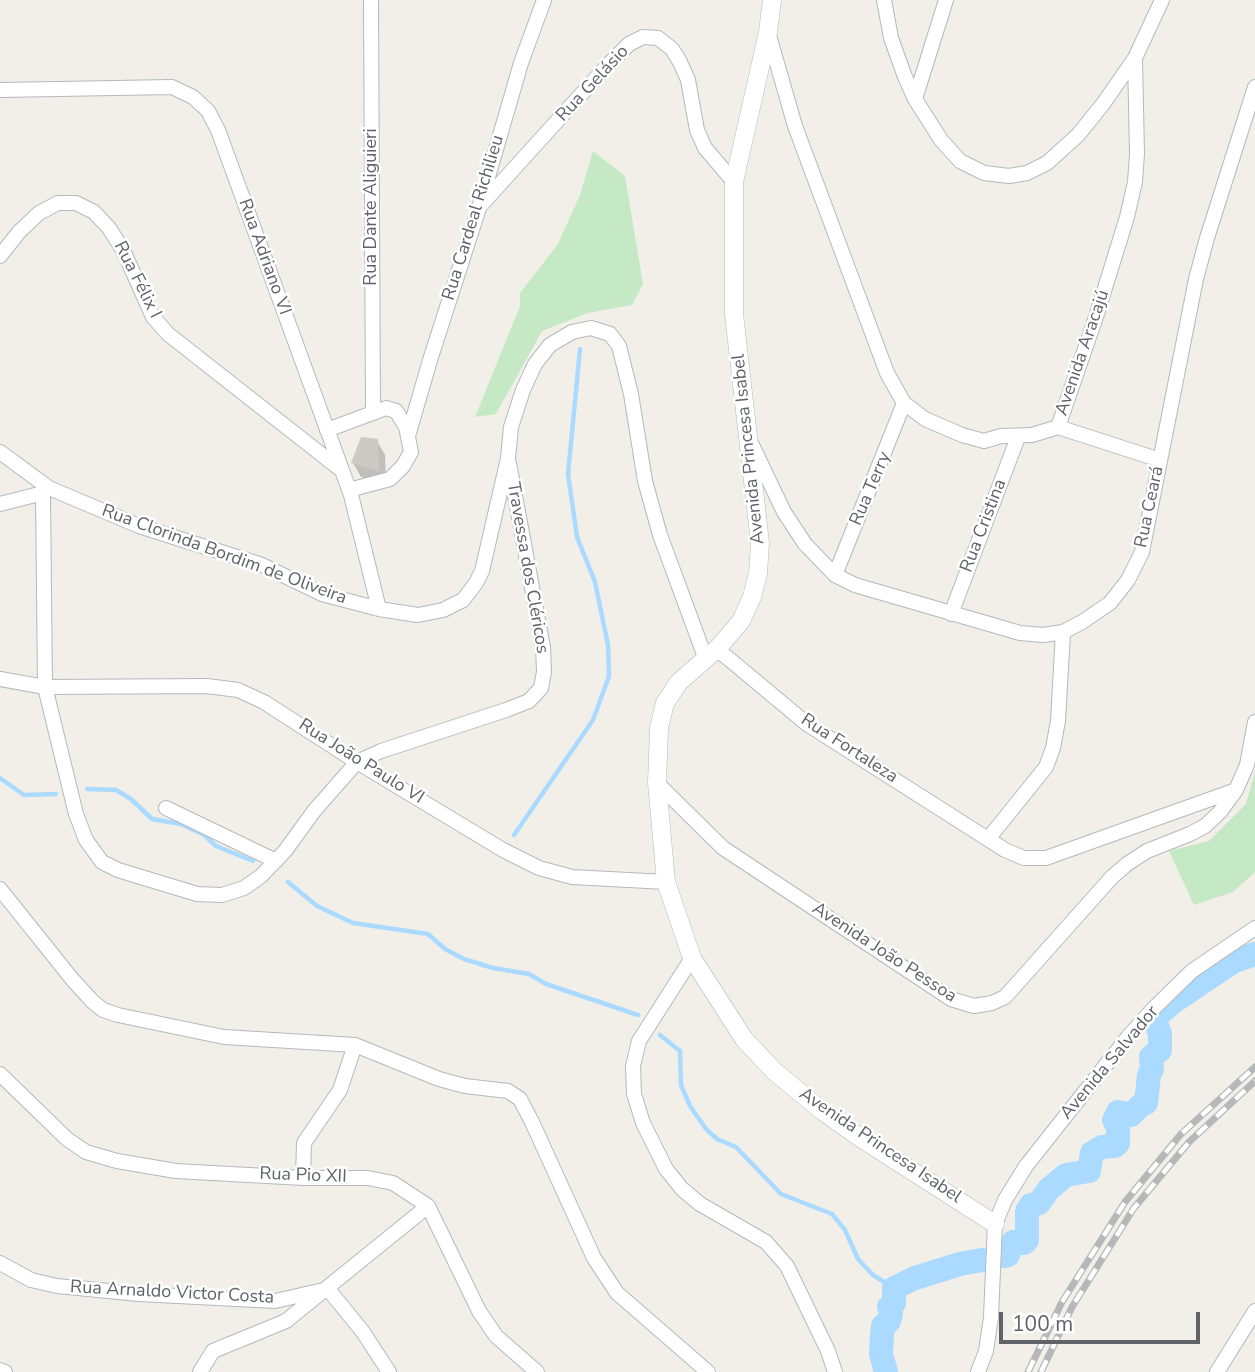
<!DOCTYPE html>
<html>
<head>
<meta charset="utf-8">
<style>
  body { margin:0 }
  #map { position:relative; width:1255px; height:1372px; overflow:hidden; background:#f1efe8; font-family:"Nunito Sans",sans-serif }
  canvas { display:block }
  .scale { position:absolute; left:999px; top:1312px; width:201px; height:32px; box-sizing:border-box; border:4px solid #5f6368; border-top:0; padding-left:9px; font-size:21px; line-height:24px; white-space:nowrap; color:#5f6368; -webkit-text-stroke:5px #fff; paint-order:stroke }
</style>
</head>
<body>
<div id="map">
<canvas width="1255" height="1372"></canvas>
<div class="scale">100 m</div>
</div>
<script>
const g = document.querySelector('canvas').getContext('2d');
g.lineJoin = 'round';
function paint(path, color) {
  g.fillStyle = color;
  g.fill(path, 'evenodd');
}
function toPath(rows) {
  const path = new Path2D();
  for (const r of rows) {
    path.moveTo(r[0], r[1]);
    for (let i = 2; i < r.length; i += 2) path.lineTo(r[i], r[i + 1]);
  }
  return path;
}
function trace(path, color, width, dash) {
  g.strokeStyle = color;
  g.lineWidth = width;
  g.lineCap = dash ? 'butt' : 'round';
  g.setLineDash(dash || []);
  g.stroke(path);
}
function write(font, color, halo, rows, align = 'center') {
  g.font = font + ' "Nunito Sans",sans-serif';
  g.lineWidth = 5;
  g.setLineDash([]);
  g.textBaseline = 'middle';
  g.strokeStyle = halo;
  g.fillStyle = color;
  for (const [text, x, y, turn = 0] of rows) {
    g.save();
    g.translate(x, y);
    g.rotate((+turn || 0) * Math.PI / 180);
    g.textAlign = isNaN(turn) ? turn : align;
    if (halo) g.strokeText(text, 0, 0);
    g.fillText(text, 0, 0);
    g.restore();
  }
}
paint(toPath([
  [593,151,625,176,643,284,632,305,588,313,542,331,496,414,475,417,520,306,520,293,558,244,580,195],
  [1255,772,1255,872,1233,892,1194,905,1169,851,1209,841,1246,804]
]), '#c5e8c5');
paint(toPath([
  [377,441,385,455,386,484,361,477,353,463]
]), '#0003');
trace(toPath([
  [0,778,24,795,56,794],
  [87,789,116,790,131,799,152,819,181,824,204,835,216,846,253,861],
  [514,835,593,720,609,676,608,645,595,582,577,537,568,474,580,349],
  [288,882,317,906,353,923,428,934,445,949,464,959,493,968,529,974,546,984,638,1015],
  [660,1035,680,1051,681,1085,690,1106,706,1129,717,1139,736,1147,781,1194,832,1214,845,1230,858,1259,873,1275,894,1288]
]), '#aadaff', 4.5);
trace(toPath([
  [1004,1256,1008,1255,1013,1242,1024,1243,1027,1240,1027,1211,1031,1205,1039,1203,1049,1189,1066,1175,1089,1171,1092,1153,1102,1147,1115,1146,1118,1143,1118,1127,1114,1120,1118,1112,1131,1115,1143,1103,1146,1103,1149,1075,1152,1069,1151,1057,1160,1050,1160,1033,1155,1022,1157,1016,1173,1002,1234,961,1255,954],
  [886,1372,881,1354,882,1334,883,1326,889,1321,891,1314,889,1307,894,1303,894,1288,915,1278,960,1264,982,1260]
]), '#aadaff', 24);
paint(toPath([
  [361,437,378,439,379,471,351,463]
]), '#cccac5');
const minor = toPath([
  [371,0,373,413],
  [884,0,891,38,905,77,915,99,941,140,960,161,984,173,1009,176,1027,173,1047,163,1078,135,1103,104,1135,58,1162,0],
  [768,32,795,126,887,373,904,403,925,419,962,435,984,441,1001,436,1032,435,1058,427,1096,317,1127,217,1135,182,1137,154,1135,58],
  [0,90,172,87,193,97,208,111,218,130,351,495,379,609],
  [915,99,946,0],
  [482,204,606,67,629,44,643,37,658,38,672,49,680,62,688,80,697,130,705,148,734,182],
  [0,256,19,232,39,213,58,203,76,203,94,212,109,228,123,250,153,317,168,334,340,469],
  [1058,427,1160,460],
  [327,430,386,408,396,411,406,427,411,452,403,466,390,479,349,490],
  [408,436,431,357,479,208,521,63,544,0],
  [752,445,784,512,805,544,835,575,855,585,1020,633,1043,635,1063,632,1082,622,1110,603,1128,580,1142,552,1196,279,1207,238,1255,87],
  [0,452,49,488,139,526,262,565,322,594,379,609,418,615,443,610,463,600,476,583,482,571,508,458,511,427,523,390,535,364,550,345,572,332,591,328,610,334,619,346,631,394,645,481,660,535,705,657],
  [43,493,45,687,76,814,86,840,102,862,118,870,197,894,222,895,244,888,261,876,285,851,314,811,357,762,381,751,506,710,529,701,541,688,544,672,543,647,509,463],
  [0,504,43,493,48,488],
  [835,575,904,403],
  [951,614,1018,437],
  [717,649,807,724,1005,850,1024,858,1046,858,1236,790],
  [0,679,45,687,207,686,238,690,264,702,357,762,503,850,539,868,572,877,666,882],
  [657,783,723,848,951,999,974,1006,992,1003,1005,997,1112,877,1127,864,1147,851,1190,834,1205,826,1220,812,1236,790,1247,765,1255,722],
  [166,808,276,861],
  [988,839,1046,767,1053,748,1058,721,1063,632],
  [0,889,72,979,92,1001,103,1010,118,1015,224,1037,355,1045,439,1079,465,1086,508,1091,520,1099,532,1122,594,1258,617,1293,708,1372],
  [692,958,639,1041,633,1066,634,1094,643,1123,666,1169,682,1189,700,1204,766,1242,787,1266,828,1351,835,1372],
  [0,1074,67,1139,86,1152,117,1161,176,1171,303,1178,368,1178,393,1183,428,1206,479,1311,496,1336,537,1372],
  [303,1178,304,1143,340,1090,355,1045],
  [0,1263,31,1280,57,1286,139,1294,275,1301,328,1289],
  [328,1289,363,1332,389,1372],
  [0,1370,5,1372],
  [200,1372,213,1351,286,1321,428,1206],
  [978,1372,986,1351,991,1317,995,1224,1005,1200,1026,1166,1128,1037,1153,1009,1192,971,1255,928],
  [1217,1372,1255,1311]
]);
const tertiary = toPath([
  [772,0,768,32,734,182,734,314,760,543,758,573,752,597,741,621,717,649,679,682,665,703,659,728,657,783,666,882,692,958,744,1039,774,1071,821,1110,859,1137,995,1224]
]);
trace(minor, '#b5b8bc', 16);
trace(tertiary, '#b5b8bc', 19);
trace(minor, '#fff', 14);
trace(tertiary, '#fff', 18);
const rail = toPath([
  [1028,1372,1062,1302,1125,1202,1181,1134,1255,1067],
  [1041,1372,1072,1307,1134,1208,1189,1142,1255,1081]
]);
trace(rail, '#b6b7b8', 7);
trace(rail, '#fff', 4.5, [13]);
write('18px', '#5f6368', '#fff', [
  ["Rua Gelásio",593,84,-47],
  ["Rua Dante Aliguieri",372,207,-90],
  ["Rua Cardeal Richilieu",474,218,-73],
  ["Rua Adriano VI",264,257,70],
  ["Rua Félix I",137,280,63],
  ["Avenida Aracajú",1083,353,-71],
  ["Avenida Princesa Isabel",749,449,-96],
  ["Rua Terry",871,489,-67],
  ["Rua Ceará",1150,507,-78],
  ["Rua Cristina",984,526,-69],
  ["Rua Clorinda Bordim de Oliveira",224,555,20],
  ["Travessa dos Cléricos",527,568,80],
  ["Rua Fortaleza",849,749,33],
  ["Rua João Paulo VI",361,762,32],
  ["Avenida João Pessoa",884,953,33],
  ["Avenida Salvador",1110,1063,-50],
  ["Avenida Princesa Isabel",880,1146,34],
  ["Rua Pio XII",303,1176,2],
  ["Rua Arnaldo Victor Costa",172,1293,3]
]);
</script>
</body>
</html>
